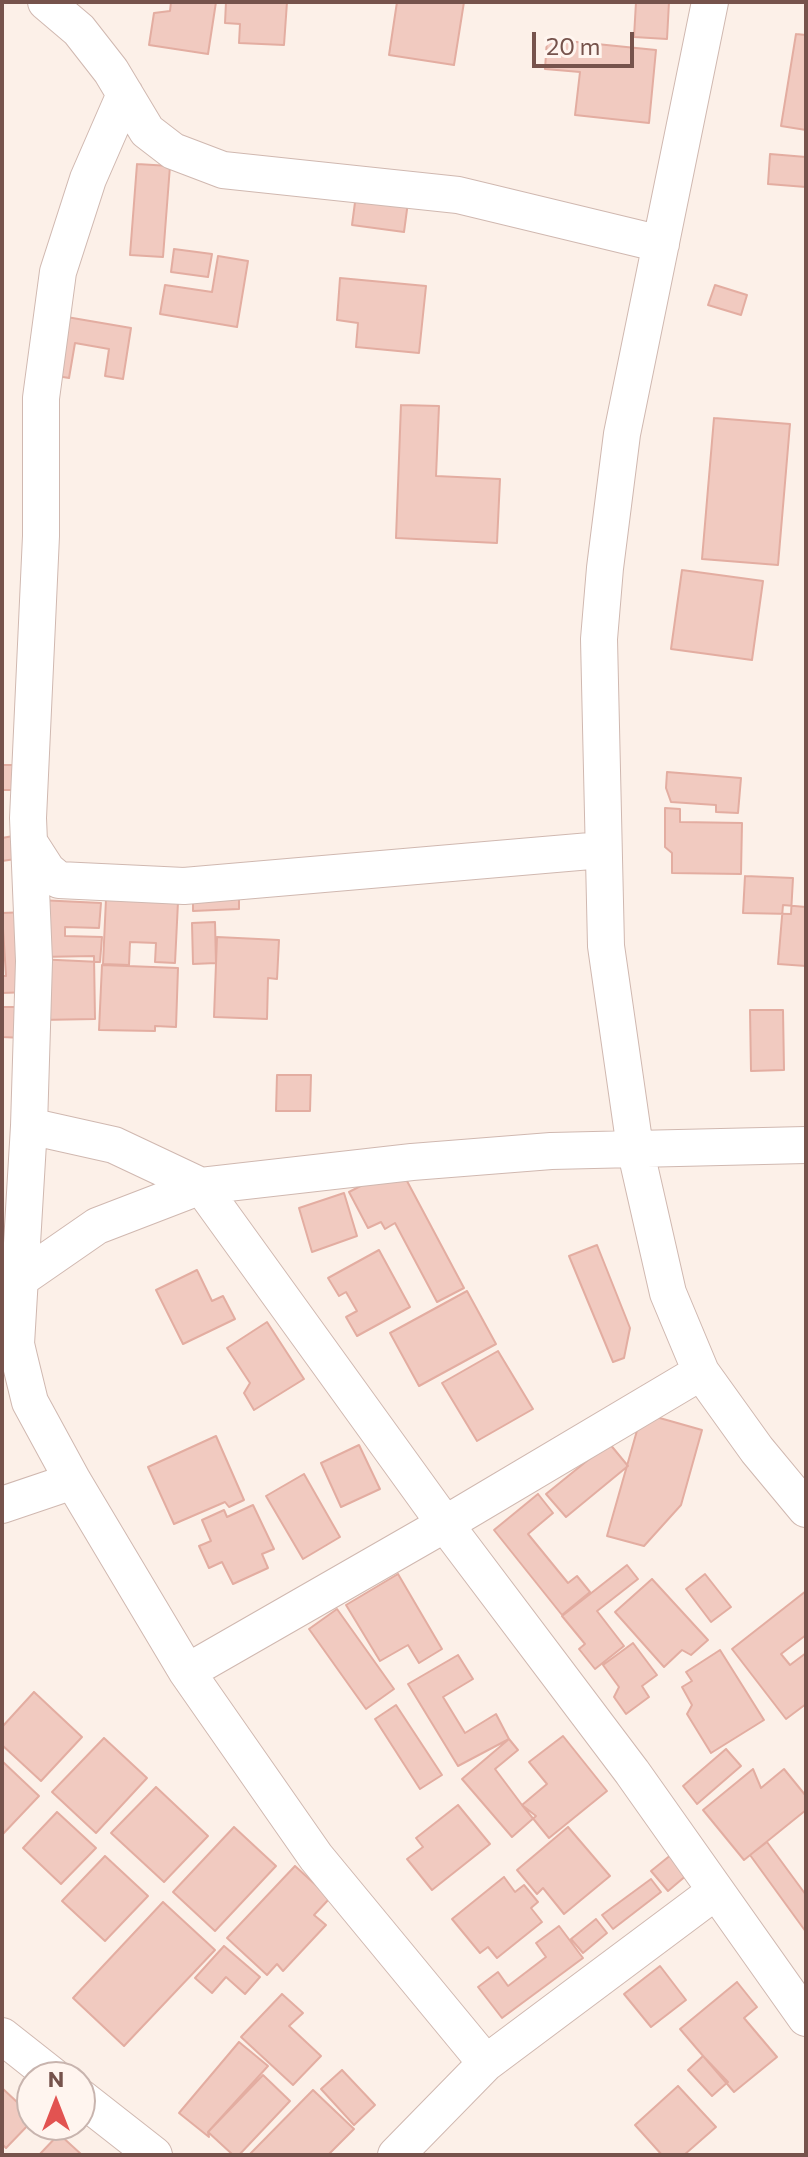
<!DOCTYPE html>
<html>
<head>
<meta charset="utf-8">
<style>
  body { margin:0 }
  #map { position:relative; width:808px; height:2157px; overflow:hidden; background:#fcf0e8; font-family:Commissioner,sans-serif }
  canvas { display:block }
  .frame { position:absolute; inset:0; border:4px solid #76534c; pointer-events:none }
  .north { position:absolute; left:16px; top:2061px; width:80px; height:80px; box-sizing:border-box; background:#fff5ef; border:2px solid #c8b4ae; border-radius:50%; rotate:0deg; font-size:22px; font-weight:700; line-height:32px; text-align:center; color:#76534c }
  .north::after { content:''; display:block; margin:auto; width:28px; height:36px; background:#e25351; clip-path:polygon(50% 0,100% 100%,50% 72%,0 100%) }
  .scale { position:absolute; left:532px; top:32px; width:102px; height:36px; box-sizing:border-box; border:4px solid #76534c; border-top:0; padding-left:10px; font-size:24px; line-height:28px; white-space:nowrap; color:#76534c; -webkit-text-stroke:6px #fff5ef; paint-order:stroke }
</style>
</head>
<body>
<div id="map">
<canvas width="808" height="2157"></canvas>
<div class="frame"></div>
<div class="north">N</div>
<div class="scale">20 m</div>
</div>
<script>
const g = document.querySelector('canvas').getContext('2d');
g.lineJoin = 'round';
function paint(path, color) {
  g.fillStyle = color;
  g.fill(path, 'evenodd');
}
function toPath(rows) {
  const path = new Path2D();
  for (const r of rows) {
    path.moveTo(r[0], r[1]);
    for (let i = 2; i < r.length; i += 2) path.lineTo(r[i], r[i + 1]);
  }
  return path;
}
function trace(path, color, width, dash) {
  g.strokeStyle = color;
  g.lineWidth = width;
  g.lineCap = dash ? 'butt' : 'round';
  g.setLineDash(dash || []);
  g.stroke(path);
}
const building = toPath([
  [171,2,216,2,208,54,149,45,154,13,170,11,171,2],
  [226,2,287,2,284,45,239,43,240,24,225,23,226,2],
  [397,2,464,2,454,65,389,55,397,2],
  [636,2,669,2,667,39,634,37,636,2],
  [796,34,806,35,806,130,781,126,796,34],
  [547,39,656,50,649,123,575,115,580,72,545,69,547,39],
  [770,154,806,157,806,187,768,184,770,154],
  [137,164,170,166,163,257,130,255,137,164],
  [356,195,408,202,404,232,352,225,356,195],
  [174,249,212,254,208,277,171,272,174,249],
  [218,256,248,261,237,327,160,314,165,285,212,292,218,256],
  [340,278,426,286,419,353,356,347,358,323,337,320,340,278],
  [715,285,747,295,741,315,708,305,715,285],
  [55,315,131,328,123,379,105,376,109,349,75,343,69,378,45,374,55,315],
  [401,405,439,406,436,476,500,479,497,543,396,538,401,405],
  [714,418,790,424,778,565,702,559,714,418],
  [682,570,763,581,752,660,671,649,682,570],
  [2,765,20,765,20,790,2,790,2,765],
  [667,772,741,778,738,813,716,812,716,805,671,802,666,788,667,772],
  [665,808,680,809,680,822,742,823,741,874,672,873,672,853,665,847,665,808],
  [24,834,29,857,2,861,2,838,24,834],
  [745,876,793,878,791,914,743,913,745,876],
  [239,888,239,909,193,911,193,890,239,888],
  [106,899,178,902,175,963,155,962,156,943,130,942,129,965,103,964,106,899],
  [39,900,101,903,99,928,65,927,65,936,102,937,100,962,36,959,39,900],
  [783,905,806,907,806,966,778,964,783,905],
  [27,912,29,992,2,993,2,976,6,976,2,913,27,912],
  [215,922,216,963,193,964,192,923,215,922],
  [217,937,279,940,277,979,268,978,267,1019,214,1017,217,937],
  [94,956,95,1019,39,1020,38,957,94,956],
  [102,965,178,968,176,1027,155,1026,155,1031,99,1030,102,965],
  [2,1007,24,1007,23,1038,2,1037,2,1007],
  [750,1010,783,1010,784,1070,751,1071,750,1010],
  [277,1075,311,1075,310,1111,276,1111,277,1075],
  [399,1166,464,1288,437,1302,395,1223,385,1229,381,1222,368,1228,349,1192,399,1166],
  [344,1193,357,1236,312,1252,299,1208,344,1193],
  [597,1245,630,1328,624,1358,613,1362,569,1256,597,1245],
  [379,1250,410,1307,357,1336,346,1317,357,1311,346,1292,339,1296,328,1278,379,1250],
  [197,1270,212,1301,223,1296,235,1319,183,1344,156,1290,197,1270],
  [467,1291,496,1344,419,1386,390,1333,467,1291],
  [267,1322,304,1379,254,1410,244,1393,250,1383,227,1348,267,1322],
  [498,1351,533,1409,477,1441,442,1383,498,1351],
  [642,1413,702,1430,681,1505,644,1546,607,1536,642,1413],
  [216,1436,244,1500,229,1507,225,1502,174,1524,148,1467,216,1436],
  [609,1443,628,1466,566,1517,546,1494,609,1443],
  [359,1445,380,1489,341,1507,321,1463,359,1445],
  [304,1474,340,1537,303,1559,266,1496,304,1474],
  [538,1494,553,1513,528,1534,568,1583,577,1576,590,1592,562,1615,494,1530,538,1494],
  [253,1505,274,1549,262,1554,268,1568,233,1584,222,1562,209,1568,199,1546,211,1541,202,1520,224,1510,227,1517,253,1505],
  [627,1565,638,1579,597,1611,624,1646,595,1669,579,1649,585,1644,562,1616,627,1565],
  [398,1574,442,1649,419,1663,408,1645,380,1661,346,1605,398,1574],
  [705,1574,731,1607,711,1622,686,1589,705,1574],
  [652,1579,708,1640,691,1655,682,1650,664,1667,615,1612,652,1579],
  [806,1591,806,1635,781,1654,790,1665,806,1653,806,1704,786,1719,732,1649,806,1591],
  [337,1609,394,1689,366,1709,309,1629,337,1609],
  [633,1643,657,1675,642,1686,649,1697,626,1714,614,1697,619,1687,603,1665,633,1643],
  [720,1650,764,1720,711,1753,687,1714,692,1705,682,1687,692,1681,686,1672,720,1650],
  [458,1655,473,1679,443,1697,465,1733,496,1714,509,1739,458,1766,408,1684,458,1655],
  [34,1692,82,1737,41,1781,2,1745,2,1727,34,1692],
  [396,1705,442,1775,420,1789,375,1719,396,1705],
  [563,1736,607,1791,549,1838,522,1805,547,1784,529,1762,563,1736],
  [104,1738,147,1778,96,1833,52,1792,104,1738],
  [509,1739,518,1750,495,1769,522,1805,536,1816,512,1837,462,1779,509,1739],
  [726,1749,741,1766,697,1804,683,1786,726,1749],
  [2,1761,39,1796,2,1835,2,1761],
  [753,1769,761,1788,784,1769,806,1796,806,1810,744,1860,703,1810,753,1769],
  [156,1787,208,1836,164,1882,111,1833,156,1787],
  [458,1805,490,1844,432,1890,407,1859,423,1847,416,1838,458,1805],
  [57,1812,96,1848,61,1884,23,1848,57,1812],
  [234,1827,276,1866,215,1931,173,1892,234,1827],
  [568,1827,610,1876,564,1914,543,1888,537,1894,517,1870,568,1827],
  [767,1842,806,1895,806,1932,750,1855,767,1842],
  [672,1854,688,1874,668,1891,651,1871,672,1854],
  [105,1856,148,1896,105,1941,62,1901,105,1856],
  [295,1866,330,1898,314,1915,326,1925,283,1971,277,1964,267,1975,227,1938,295,1866],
  [504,1877,515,1892,524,1885,538,1902,531,1908,542,1922,497,1958,488,1947,480,1953,452,1919,504,1877],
  [651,1879,661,1892,613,1929,602,1915,651,1879],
  [163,1902,215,1950,124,2046,73,1998,163,1902],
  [596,1919,607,1933,583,1953,571,1939,596,1919],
  [559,1926,583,1958,502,2018,478,1987,498,1972,508,1986,546,1957,536,1943,559,1926],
  [224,1946,260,1977,245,1994,226,1977,212,1993,195,1978,224,1946],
  [660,1966,686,2000,651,2027,624,1994,660,1966],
  [737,1982,757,2007,744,2018,777,2057,734,2092,680,2029,737,1982],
  [282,1994,303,2013,289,2026,321,2056,293,2085,241,2037,282,1994],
  [239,2042,268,2066,208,2132,209,2137,179,2113,239,2042],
  [703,2056,728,2082,712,2096,688,2070,703,2056],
  [342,2070,375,2105,354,2125,321,2089,342,2070],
  [263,2075,290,2101,239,2155,233,2155,208,2132,263,2075],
  [678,2086,716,2127,684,2155,662,2155,635,2125,678,2086],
  [2,2088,32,2116,32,2121,6,2148,2,2144,2,2088],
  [313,2090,354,2129,328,2155,249,2155,313,2090],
  [59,2134,82,2155,39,2155,59,2134]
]);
paint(building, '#f1cac0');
trace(building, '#e3ada1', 2);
const minor = toPath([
  [46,2,79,30,111,71,147,131,173,151,223,170,458,195,661,244],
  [710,2,622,434,605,568,599,639,606,946,635,1148,668,1293,701,1372,757,1450,806,1509],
  [125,94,88,179,58,272,41,398,41,536,28,818,34,961,29,1126,16,1344,19,1357,30,1402,73,1481,187,1672,316,1857,486,2063],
  [29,842,47,870,59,880,184,886,602,850],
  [29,1126,114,1145,201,1186,445,1524,632,1772,806,2018],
  [19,1280,97,1226,201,1186,412,1162,551,1151,806,1145],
  [2,1505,73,1481],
  [187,1672,445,1524,701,1372],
  [2,2036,54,2077],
  [80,2097,154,2155],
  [396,2155,486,2063,716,1891]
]);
trace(minor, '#d0b8b0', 38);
trace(minor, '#fff', 36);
</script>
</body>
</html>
